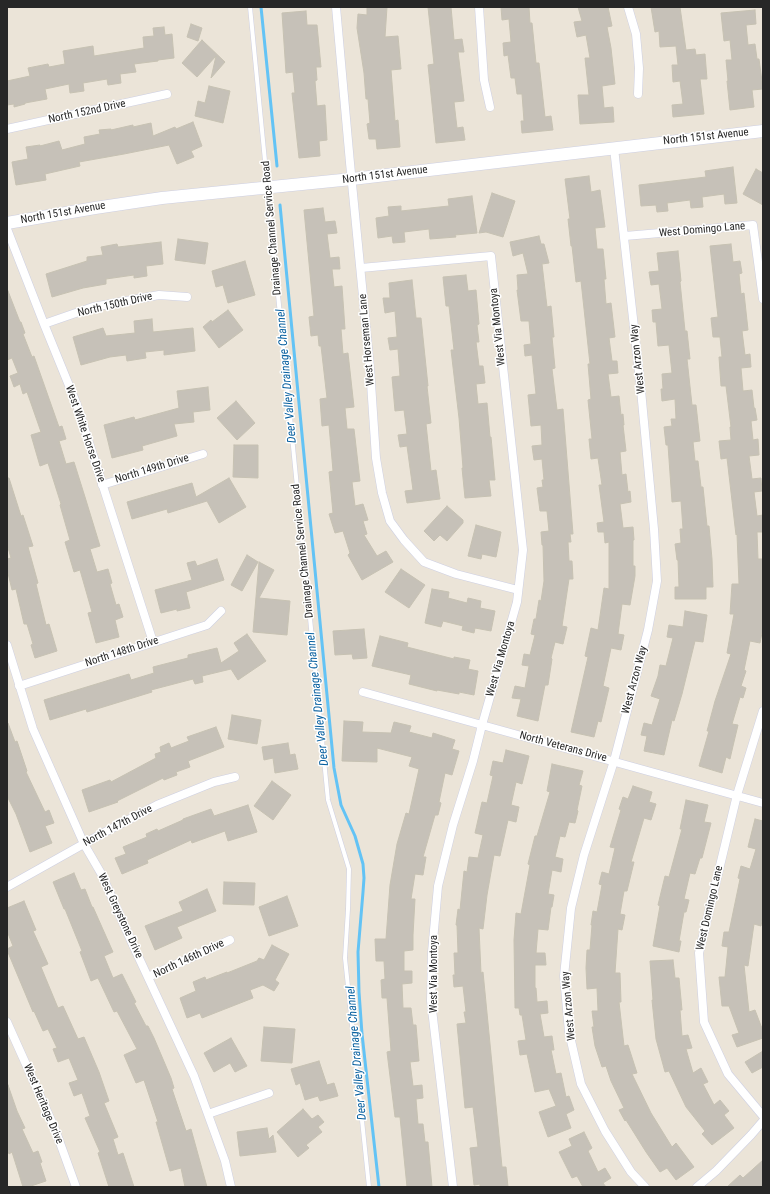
<!DOCTYPE html>
<html>
<head>
<meta charset="utf-8">
<style>
  body { margin:0 }
  #map { position:relative; width:770px; height:1194px; overflow:hidden; background:#ebe4d8; font-family:"Roboto Condensed",sans-serif }
  canvas { display:block }
  .frame { position:absolute; inset:0; border:8px solid #272727; pointer-events:none }
</style>
</head>
<body>
<div id="map">
<canvas width="770" height="1194"></canvas>
<div class="frame"></div>
</div>
<script>
const g = document.querySelector('canvas').getContext('2d');
g.lineJoin = 'round';
function toPath(rows) {
  const path = new Path2D();
  for (const r of rows) {
    path.moveTo(r[0], r[1]);
    for (let i = 2; i < r.length; i += 2) path.lineTo(r[i], r[i + 1]);
  }
  return path;
}
function trace(path, color, width, dash) {
  g.strokeStyle = color;
  g.lineWidth = width;
  g.lineCap = dash ? 'butt' : 'round';
  g.setLineDash(dash || []);
  g.stroke(path);
}
function paint(path, color) {
  g.fillStyle = color;
  g.fill(path, 'evenodd');
}
function write(font, color, halo, rows, align = 'center') {
  g.font = font + ' "Roboto Condensed",sans-serif';
  g.lineWidth = 3;
  g.setLineDash([]);
  g.textBaseline = 'middle';
  g.strokeStyle = halo;
  g.fillStyle = color;
  for (const [text, x, y, turn = 0] of rows) {
    g.save();
    g.translate(x, y);
    g.rotate((+turn || 0) * Math.PI / 180);
    g.textAlign = isNaN(turn) ? turn : align;
    if (halo) g.strokeText(text, 0, 0);
    g.fillText(text, 0, 0);
    g.restore();
  }
}
trace(toPath([
  [261,7,277,166],
  [280,205,334,768,341,805,355,836,363,864,364,878,363,892,358,952,359,992,362,1034,379,1187]
]), '#63c3f5', 3);
const building = toPath([
  [367,7,387,7,385,37,398,36,401,69,391,70,395,121,398,120,400,147,377,149,376,139,369,139,367,124,370,123,368,99,366,99,364,73,357,28,358,14,367,15,367,7],
  [428,7,451,7,454,40,462,39,464,52,458,52,464,101,454,102,457,128,463,127,465,140,436,143,428,65,434,64,428,7],
  [501,7,529,7,530,23,532,23,536,63,539,63,545,117,551,116,553,130,522,133,521,121,524,121,522,94,517,94,515,78,511,78,508,55,504,56,503,43,511,42,509,19,502,20,501,7],
  [578,7,608,7,612,26,607,27,611,48,615,84,602,86,604,108,613,107,614,122,580,124,578,95,589,95,585,58,590,58,586,35,577,37,574,22,582,21,578,7],
  [651,7,680,7,686,50,695,49,696,55,705,54,707,79,700,79,704,114,673,117,672,105,683,104,680,81,673,82,672,65,678,65,676,46,660,47,659,31,655,32,651,7],
  [755,10,756,24,746,25,748,45,755,44,757,59,759,59,763,89,752,90,754,107,730,110,727,81,728,81,726,60,732,60,730,40,724,41,721,13,755,10],
  [306,11,307,25,317,25,321,67,316,67,317,80,315,81,317,106,325,105,327,140,319,141,320,156,299,158,292,93,295,93,293,72,286,73,282,13,306,11],
  [191,24,202,28,198,41,187,37,191,24],
  [164,27,165,35,172,34,174,58,158,60,158,61,134,64,136,72,120,74,121,83,108,85,107,79,83,83,84,91,70,93,69,84,45,89,47,99,25,103,25,104,14,107,14,104,7,105,7,81,30,76,28,68,48,64,49,67,65,64,63,51,93,46,94,56,144,48,143,37,154,36,153,28,164,27],
  [202,40,225,62,211,78,216,56,197,77,182,63,202,40],
  [209,86,230,91,223,123,195,116,198,101,205,103,209,86],
  [193,122,202,146,191,151,194,157,177,164,169,145,124,154,79,162,80,166,45,174,46,180,16,185,12,162,28,159,26,147,40,145,40,146,59,141,62,150,85,144,84,137,100,134,99,130,111,129,111,130,133,125,133,127,151,123,153,136,175,127,176,129,193,122],
  [733,167,737,203,725,204,724,194,702,197,703,207,691,208,690,200,667,203,668,211,657,212,656,205,641,206,639,185,706,177,705,171,733,167],
  [756,169,763,173,763,205,743,194,756,169],
  [589,176,591,192,600,190,605,227,595,228,597,249,603,249,606,279,604,279,606,304,611,303,615,337,609,338,612,361,617,361,618,373,608,374,611,397,619,396,621,415,623,414,624,425,623,425,626,451,620,452,622,475,626,474,628,492,630,491,631,502,620,504,623,528,633,527,634,540,633,540,633,566,635,566,635,576,630,605,622,604,618,634,624,635,621,650,611,648,603,686,609,688,601,722,598,721,594,737,571,732,588,657,585,656,591,628,598,630,604,588,609,589,609,542,605,543,604,532,598,532,597,523,604,522,599,485,602,485,598,458,591,459,589,439,592,439,588,400,591,399,588,364,590,364,581,281,576,282,572,246,571,246,568,219,570,219,565,179,589,176],
  [492,193,515,201,503,237,486,232,479,233,492,193],
  [472,196,477,233,455,235,456,237,430,239,429,229,404,232,405,242,393,243,392,236,378,238,376,218,389,216,388,207,401,206,401,211,449,206,448,199,472,196],
  [323,208,325,222,335,221,337,233,327,234,330,258,339,257,340,269,332,269,334,287,342,286,345,329,341,329,343,354,348,353,354,407,345,408,347,429,354,429,360,481,352,482,355,506,363,504,368,520,363,521,367,534,364,535,377,556,386,551,393,562,362,580,348,555,350,553,343,531,335,533,329,514,333,513,329,472,333,471,329,425,322,426,320,399,327,398,321,346,319,346,318,335,311,336,309,317,314,316,304,210,323,208],
  [539,236,541,244,544,244,549,263,542,264,547,307,551,306,554,337,552,337,555,368,552,369,557,410,563,409,573,534,570,534,571,542,568,542,569,561,572,561,573,579,569,579,562,626,567,627,563,644,555,642,551,658,552,659,548,685,545,685,538,721,517,716,521,699,512,698,515,686,525,688,529,666,522,665,524,654,530,655,535,635,531,634,534,619,536,619,539,600,541,601,544,581,543,545,542,545,541,532,549,531,547,511,540,511,537,488,543,487,542,480,544,480,542,459,534,460,532,446,542,445,541,425,531,426,528,395,536,394,532,355,525,356,524,345,531,344,529,321,521,321,517,290,518,290,517,275,528,274,523,253,513,256,510,242,539,236],
  [178,239,208,243,205,264,175,260,178,239],
  [161,242,163,264,146,266,147,276,134,278,134,275,106,279,106,284,83,288,52,297,46,274,87,261,87,257,103,255,101,247,117,244,118,247,161,242],
  [731,244,733,262,740,261,742,273,739,274,741,294,744,293,748,330,742,331,745,355,750,354,751,367,741,368,743,391,752,390,754,408,755,408,757,420,751,421,753,440,758,439,759,455,749,456,752,479,761,478,762,491,754,492,757,516,763,515,763,532,757,532,758,559,763,559,763,628,760,643,750,641,744,670,746,671,741,686,746,688,743,698,740,697,732,724,738,725,733,746,730,759,726,757,722,773,699,766,709,731,707,731,715,701,731,654,727,653,734,614,730,614,732,584,739,584,737,534,736,535,727,458,721,459,719,441,731,440,730,427,731,427,726,386,721,386,719,357,722,357,720,337,713,337,711,318,718,317,710,246,731,244],
  [678,251,681,281,680,282,685,331,687,331,690,359,687,359,692,405,696,405,700,441,693,442,695,461,698,461,701,487,703,487,707,526,709,526,712,559,713,587,706,587,706,599,675,599,675,587,679,587,678,560,677,560,675,544,681,543,680,529,683,529,681,501,672,502,668,445,666,445,664,427,672,426,671,419,676,419,675,399,662,401,661,389,663,389,662,374,672,373,669,345,658,346,656,322,653,322,652,310,662,309,659,284,651,285,649,272,659,271,657,253,678,251],
  [245,261,255,295,228,303,223,285,216,287,212,271,245,261],
  [466,275,468,291,476,290,479,324,477,325,479,342,476,342,479,366,483,366,485,383,476,384,478,404,487,403,490,437,491,437,495,480,489,480,491,496,465,498,462,468,463,468,459,418,451,350,454,350,449,306,446,306,443,277,466,275],
  [412,280,416,318,421,318,428,386,427,386,431,423,426,424,431,471,436,470,440,499,407,503,405,491,413,490,407,446,400,447,398,435,407,434,404,410,395,411,392,377,400,376,398,349,390,350,388,338,397,337,395,311,385,313,383,298,390,298,389,283,412,280],
  [8,291,20,322,21,322,25,333,23,334,32,357,34,356,59,427,62,426,66,439,59,441,66,464,74,462,85,497,100,546,90,549,97,572,108,569,112,583,110,584,116,605,119,604,123,617,115,620,119,637,96,643,88,613,92,612,80,570,74,572,65,542,70,540,60,505,61,504,48,463,40,466,31,435,41,432,27,392,23,394,20,384,14,387,10,376,18,373,12,358,7,360,8,291],
  [228,310,243,330,219,348,203,327,211,320,212,322,228,310],
  [152,319,153,332,193,328,195,351,164,355,164,350,145,352,146,358,127,361,126,355,110,357,81,365,73,337,103,328,106,336,135,333,134,321,152,319],
  [208,387,210,410,193,412,194,422,174,424,177,436,142,446,143,450,112,458,104,425,134,417,135,420,179,408,177,391,208,387],
  [236,401,255,423,237,440,217,418,236,401],
  [234,445,258,445,258,478,233,477,234,445],
  [7,478,9,478,21,516,23,515,33,546,28,547,38,583,36,584,46,625,49,624,57,651,35,658,31,645,33,644,27,624,24,624,16,589,12,590,7,569,7,559,11,558,7,544,7,478],
  [229,478,246,507,219,523,207,501,168,513,167,509,132,519,127,502,192,483,196,497,229,478],
  [447,506,463,520,463,523,447,541,440,535,434,541,424,531,447,506],
  [476,525,501,532,496,557,482,554,481,559,468,556,476,525],
  [247,555,258,562,242,591,231,585,247,555],
  [217,559,224,580,186,592,190,608,177,611,177,609,161,613,155,590,192,580,187,563,195,561,197,566,217,559],
  [259,562,274,570,259,598,290,601,287,635,253,632,259,562],
  [401,569,425,585,409,608,385,592,401,569],
  [432,589,449,592,448,598,467,603,468,598,481,601,480,608,495,611,491,631,475,628,474,633,462,630,463,626,443,621,441,627,425,623,432,589],
  [685,611,707,615,703,642,695,641,682,694,674,721,672,720,664,755,644,751,647,736,641,735,644,723,652,725,660,699,651,696,658,676,660,665,666,666,673,638,667,637,669,625,683,627,685,611],
  [364,629,367,658,353,659,352,654,335,655,333,631,364,629],
  [247,634,266,661,238,680,231,669,202,676,203,682,195,684,193,679,151,690,152,692,87,712,86,709,50,720,44,700,129,674,131,680,154,673,153,667,188,658,188,655,217,648,221,663,239,651,234,643,247,634],
  [380,636,408,643,407,647,454,659,454,657,470,660,468,669,478,671,474,695,459,692,459,694,437,690,437,691,409,684,411,675,372,666,380,636],
  [232,715,261,720,257,744,228,739,232,715],
  [344,721,363,722,362,732,391,733,394,722,411,726,409,732,432,738,433,733,455,740,452,749,459,751,452,775,445,773,439,802,441,803,438,815,435,815,423,857,426,857,423,875,415,874,411,899,415,899,413,935,413,950,404,951,404,971,412,971,412,983,402,984,403,1008,411,1008,413,1025,416,1025,419,1061,410,1062,413,1086,422,1085,423,1098,416,1099,418,1124,423,1124,425,1142,428,1142,432,1187,407,1187,400,1117,395,1117,387,1052,391,1051,387,998,382,998,381,980,385,979,384,961,376,961,375,939,386,939,390,885,397,844,406,813,409,814,419,769,409,766,412,757,377,748,377,762,342,761,344,721],
  [7,723,8,723,15,742,17,741,27,771,26,772,45,812,49,810,54,823,45,826,52,843,30,852,16,814,7,796,7,723],
  [216,727,224,747,188,761,190,767,176,772,177,775,164,780,163,778,117,801,118,802,89,812,82,790,110,780,111,782,156,758,155,754,161,752,160,747,169,743,171,748,189,741,187,737,216,727],
  [288,743,290,755,295,754,298,769,275,773,273,758,264,760,262,747,288,743],
  [506,750,529,756,522,784,516,782,511,805,519,807,516,822,508,820,500,856,494,855,487,895,483,929,479,928,481,973,483,972,502,1167,506,1167,508,1187,480,1187,480,1184,474,1185,470,1148,478,1147,473,1107,465,1108,457,1024,466,1023,464,1012,466,1012,463,986,454,987,453,975,455,975,454,953,458,953,457,925,456,925,458,909,460,910,464,871,467,872,469,857,478,858,483,835,475,833,482,802,487,803,493,776,490,775,493,761,503,763,506,750],
  [552,764,583,771,579,785,582,786,577,810,578,811,575,823,569,822,565,837,560,836,555,857,563,859,561,872,552,870,548,894,554,895,552,907,551,907,548,930,538,929,536,953,545,953,546,965,535,965,535,988,536,988,537,1002,547,1001,548,1013,540,1014,544,1037,552,1036,554,1050,551,1050,556,1074,561,1073,566,1097,569,1096,574,1110,566,1114,571,1128,548,1137,539,1112,556,1106,549,1089,535,1092,527,1054,520,1055,518,1041,526,1040,522,1015,520,1015,519,1008,515,1008,514,940,516,913,521,914,530,865,528,864,535,836,537,836,550,792,547,791,552,764],
  [272,781,291,795,273,820,254,806,272,781],
  [633,786,652,792,649,802,656,804,651,820,644,818,631,862,634,862,627,891,624,891,620,914,625,915,622,930,618,929,615,973,620,973,621,1002,619,1002,624,1046,628,1045,637,1073,632,1074,651,1113,672,1147,676,1143,694,1167,676,1180,667,1168,660,1172,646,1152,626,1120,625,1121,619,1110,624,1108,611,1081,606,1066,602,1067,595,1046,592,1027,594,1027,592,1011,598,1011,597,988,587,989,586,968,587,950,590,950,592,925,591,925,593,911,597,912,602,885,599,884,602,872,609,874,615,848,610,847,621,810,619,809,623,797,628,799,633,786],
  [686,800,708,805,704,822,711,823,702,858,700,858,695,874,690,873,684,899,689,900,686,912,684,912,679,941,681,941,679,952,653,946,660,906,658,905,665,876,669,877,682,829,680,829,686,800],
  [248,805,257,832,228,841,225,831,192,843,191,840,147,860,148,863,122,874,115,858,126,854,123,847,147,837,146,834,157,829,158,831,183,820,183,819,211,809,214,816,248,805],
  [755,819,763,821,763,915,761,926,754,924,748,966,744,965,749,1012,755,1010,763,1031,763,1038,737,1047,732,1035,739,1033,729,1006,722,1006,719,977,725,977,728,947,722,946,724,932,729,932,740,879,738,878,741,866,750,869,756,849,748,847,755,819],
  [74,873,81,890,85,889,92,907,93,907,113,952,104,956,113,978,122,974,136,1002,134,1003,146,1026,148,1026,154,1038,171,1078,174,1088,172,1089,186,1131,191,1129,207,1187,185,1187,181,1168,170,1171,156,1122,158,1122,144,1080,136,1083,124,1055,137,1049,117,1011,114,1012,98,978,91,981,80,952,82,951,65,909,64,909,53,882,74,873],
  [224,882,255,883,254,905,223,904,224,882],
  [207,889,216,911,177,927,182,938,155,950,145,926,183,911,179,902,207,889],
  [287,896,298,926,269,936,259,907,287,896],
  [24,901,36,930,33,931,48,964,41,967,58,1008,63,1006,78,1039,84,1037,99,1072,109,1101,104,1103,118,1137,113,1139,118,1155,123,1153,134,1187,109,1187,98,1153,100,1152,85,1118,90,1116,82,1093,74,1096,69,1083,78,1080,69,1058,58,1062,53,1049,57,1048,48,1029,43,1031,34,1011,33,1012,7,950,7,949,13,946,7,931,7,908,24,901],
  [272,945,289,954,275,980,279,983,274,991,263,985,250,990,253,998,202,1018,200,1013,187,1018,180,998,196,991,193,982,205,977,206,980,227,972,227,973,257,961,259,958,264,960,272,945],
  [673,960,675,978,679,978,682,1010,680,1010,682,1036,688,1035,692,1048,686,1049,693,1073,701,1068,708,1082,703,1084,714,1105,720,1100,729,1111,724,1115,734,1128,712,1145,702,1134,705,1131,686,1107,669,1071,665,1072,656,1039,652,1000,653,1000,650,961,673,960],
  [264,1027,295,1029,292,1063,261,1061,264,1027],
  [231,1038,247,1066,235,1072,230,1063,214,1072,204,1053,231,1038],
  [763,1051,763,1067,752,1073,745,1062,763,1051],
  [319,1061,327,1085,334,1083,338,1096,320,1101,318,1096,305,1100,300,1083,296,1085,291,1069,319,1061],
  [8,1085,17,1111,25,1128,22,1129,33,1153,38,1151,42,1162,40,1163,46,1181,28,1187,23,1187,12,1152,9,1154,7,1148,8,1085],
  [303,1109,312,1119,318,1115,324,1122,318,1127,322,1132,306,1145,309,1148,298,1157,277,1132,303,1109],
  [267,1128,269,1139,273,1135,276,1152,240,1156,237,1132,267,1128],
  [584,1132,592,1148,588,1151,598,1172,605,1168,611,1178,603,1183,606,1187,583,1187,577,1176,572,1178,559,1152,572,1146,569,1139,584,1132],
  [763,1160,763,1187,727,1187,740,1175,743,1178,763,1160]
]);
paint(building, '#c6c1b8');
trace(building, '#c6c1b2', 1);
const lane = toPath([
  [250,7,265,161,267,188,270,214,328,800,349,869,348,909,345,958,369,1187]
]);
const street = toPath([
  [336,7,350,163,370,368,376,458,382,493,390,521,404,540,424,562,456,574,518,590],
  [479,7,484,80,490,107],
  [628,7,636,34,639,68,638,94],
  [7,129,167,94],
  [614,148,641,390,654,529,657,581,648,630,614,761,584,855,571,908,564,976,569,1032,581,1084,605,1131,631,1172,645,1187],
  [7,229,44,324,77,405,153,642],
  [625,236,753,225,763,299],
  [361,268,491,256,523,550,517,602,482,725,473,761,453,825,438,886,432,952,431,1001,453,1187],
  [44,324,93,307,159,295,187,297],
  [102,485,203,454],
  [7,645,33,729,84,844,102,875,132,943,194,1076,225,1161,231,1187],
  [19,686,207,625,221,611],
  [363,692,763,803],
  [763,711,737,795,699,953,704,1022,728,1074,763,1116],
  [7,887,105,832,157,805,214,782,235,777],
  [148,977,230,940],
  [7,1022,55,1129,76,1187],
  [208,1114,269,1093],
  [697,1187,716,1171,751,1135,763,1121]
]);
const secondary = toPath([
  [7,223,95,208,162,198,352,179,763,131]
]);
trace(lane, '#cdcfe2', 5);
trace(street, '#cdcfe2', 9);
trace(secondary, '#cdcfe2', 13);
trace(lane, '#fff', 4);
trace(street, '#fff', 8);
trace(secondary, '#fff', 12);
write('11px', '#272727', '#fff', [
  ["North 152nd Drive",87,112,-12],
  ["North 151st Avenue",706,137,-6],
  ["North 151st Avenue",385,175,-7],
  ["North 151st Avenue",63,213,-10],
  ["Drainage Channel Service Road",272,228,-95],
  ["West Domingo Lane",702,230,-5],
  ["North 150th Drive",115,305,-13],
  ["West Via Montoya",498,327,-96],
  ["West Horseman Lane",367,340,-95],
  ["West Arzon Way",638,359,-96],
  ["West White Horse Drive",85,434,71],
  ["North 149th Drive",152,469,-17],
  ["Drainage Channel Service Road",303,551,-96],
  ["North 148th Drive",122,652,-18],
  ["West Via Montoya",501,659,-74],
  ["West Arzon Way",635,680,-75],
  ["North Veterans Drive",563,747,15],
  ["North 147th Drive",118,826,-28],
  ["West Domingo Lane",710,908,-77],
  ["West Greystone Drive",120,916,65],
  ["North 146th Drive",189,959,-25],
  ["West Via Montoya",434,974,-90],
  ["West Arzon Way",569,1006,-95],
  ["West Heritage Drive",43,1104,67]
]);
write('italic 12px', '#055e9e', '#fff', [
  ["Deer Valley Drainage Channel",287,376,-95],
  ["Deer Valley Drainage Channel",318,699,-96],
  ["Deer Valley Drainage Channel",357,1053,-95]
]);
</script>
</body>
</html>
